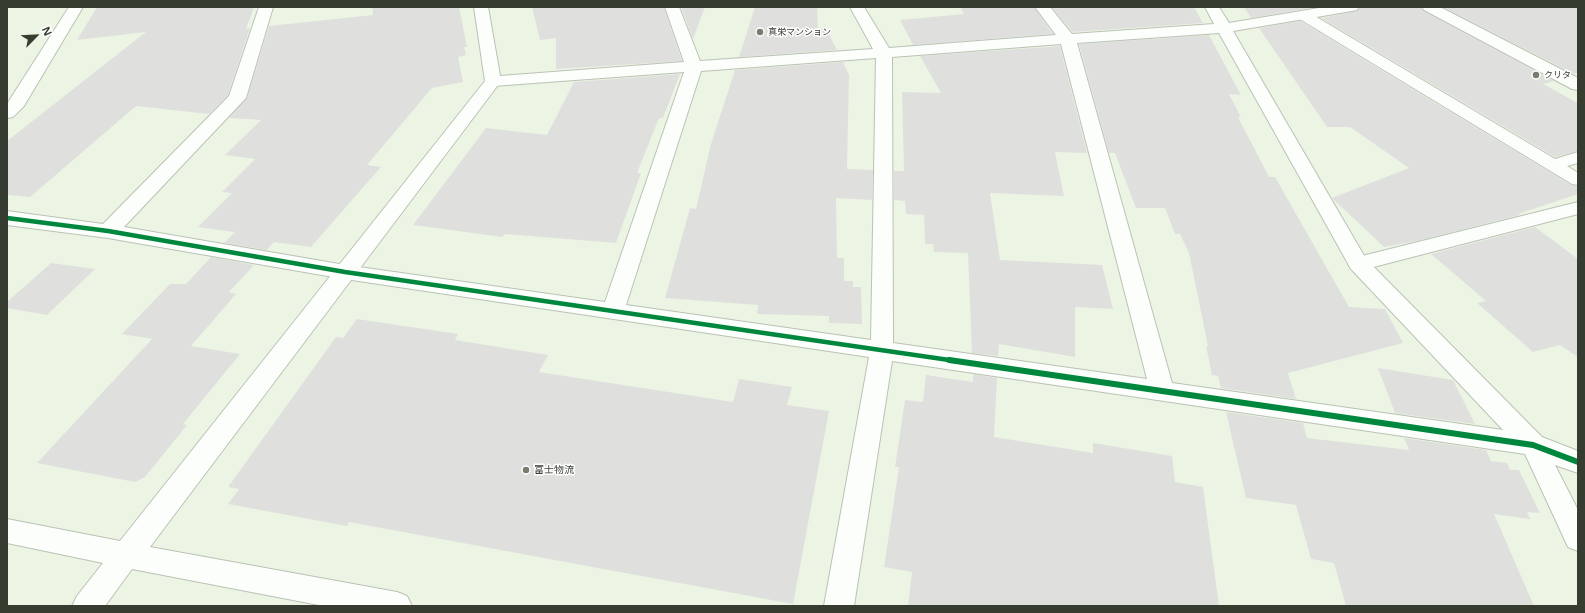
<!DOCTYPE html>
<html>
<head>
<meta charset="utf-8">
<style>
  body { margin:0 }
  #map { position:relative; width:1585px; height:613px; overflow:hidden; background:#ecf5e4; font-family:"Open Sans",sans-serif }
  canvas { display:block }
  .frame { position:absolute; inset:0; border:8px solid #363d30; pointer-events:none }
  .north { position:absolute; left:16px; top:16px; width:40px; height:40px; -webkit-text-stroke:3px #fff; paint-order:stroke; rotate:66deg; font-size:11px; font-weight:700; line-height:16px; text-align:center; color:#363d30 }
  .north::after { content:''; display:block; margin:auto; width:14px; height:18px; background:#363d30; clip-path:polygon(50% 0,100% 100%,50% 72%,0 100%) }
</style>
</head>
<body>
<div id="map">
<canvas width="1585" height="613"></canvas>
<div class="frame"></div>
<div class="north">N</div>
</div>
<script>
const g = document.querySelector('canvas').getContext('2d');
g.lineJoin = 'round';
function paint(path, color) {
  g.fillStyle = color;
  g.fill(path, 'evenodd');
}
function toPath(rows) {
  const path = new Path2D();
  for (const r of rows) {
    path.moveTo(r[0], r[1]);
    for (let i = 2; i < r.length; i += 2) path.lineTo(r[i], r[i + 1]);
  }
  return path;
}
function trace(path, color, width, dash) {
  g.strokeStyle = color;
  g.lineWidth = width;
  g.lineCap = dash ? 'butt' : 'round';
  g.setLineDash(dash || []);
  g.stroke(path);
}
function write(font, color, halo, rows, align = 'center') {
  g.font = font + ' "Open Sans","Noto Sans JP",sans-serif';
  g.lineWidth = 3;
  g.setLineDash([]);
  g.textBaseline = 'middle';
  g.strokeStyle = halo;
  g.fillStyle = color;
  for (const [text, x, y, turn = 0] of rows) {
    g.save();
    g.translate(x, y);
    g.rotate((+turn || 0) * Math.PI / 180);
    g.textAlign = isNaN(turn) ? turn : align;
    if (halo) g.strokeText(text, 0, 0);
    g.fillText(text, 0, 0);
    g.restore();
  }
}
paint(toPath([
  [97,7,254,7,246,29,250,28,228,95,209,114,136,106,30,197,7,195,7,141,146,32,77,40],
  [372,7,459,7,467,47,464,47,466,55,458,57,463,82,432,88,367,165,381,167,311,247,274,242,267,250,224,243,235,232,198,227,232,193,222,192,255,159,225,155,261,120,229,118,247,98,269,26,373,15],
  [532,7,664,7,682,61,556,69,556,38,540,40],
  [681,7,705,7,693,39],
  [755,7,817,7,818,29,826,28,837,50,739,57],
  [960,7,1034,7,1053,34,913,45,900,20,964,14],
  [1052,7,1194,7,1203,23,1073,32],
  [1244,7,1316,7,1251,18],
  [1360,7,1421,7,1423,11,1554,81,1543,84,1578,103,1578,151,1555,157,1321,18,1357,11],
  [1443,7,1578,7,1578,73,1574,74],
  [1300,21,1571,185,1578,186,1578,194,1518,214,1520,215,1417,241,1384,247,1332,198,1409,168,1350,127,1327,127,1259,28],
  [1209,35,1241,95,1229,94,1241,117,1238,117,1269,177,1275,177,1349,307,1385,309,1403,343,1288,373,1296,399,1221,388,1218,376,1212,375,1206,346,1208,346,1189,253,1180,234,1175,234,1165,208,1136,208,1115,153,1109,153,1079,44],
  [1060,46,1087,153,1055,152,1064,196,990,193,1000,260,1102,265,1113,309,1075,307,1075,357,999,344,998,356,972,353,968,253,934,252,933,244,925,244,924,215,906,214,905,201,894,200,894,171,904,171,902,92,941,93,920,56],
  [843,62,849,75,847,169,873,170,872,200,836,198,837,258,844,258,844,281,853,281,853,287,861,287,862,324,829,323,829,316,757,314,758,305,665,298,690,208,696,209,711,144,735,70],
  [680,74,663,118,659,118,637,173,641,173,616,243,505,234,502,237,413,225,486,128,547,135,574,82],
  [1535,227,1578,259,1578,357,1560,345,1533,352,1477,303,1486,301,1431,254],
  [211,257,254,265,229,292,236,294,191,346,240,354,183,424,187,425,145,477,135,482,37,463,152,339,122,334,170,284,186,284],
  [51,263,95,269,47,315,7,308,7,302],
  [357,319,458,334,455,340,548,355,539,372,733,402,739,379,792,387,787,405,829,411,793,604,349,522,347,526,228,504,239,489,228,487,336,337,343,338],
  [1378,368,1453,380,1475,424,1395,413],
  [973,374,997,378,994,437,1093,453,1093,443,1172,456,1175,482,1203,487,1219,606,908,606,912,572,884,567,899,467,895,467,905,400,923,402,926,375,973,382],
  [1226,412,1303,423,1307,438,1409,450,1404,438,1486,450,1491,461,1507,463,1510,470,1519,470,1540,513,1527,512,1530,519,1494,514,1534,606,1346,606,1334,563,1311,559,1296,505,1246,498]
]), '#dfe0de');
const service = toPath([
  [1303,11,1308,12,1555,159,1578,152,1578,163,1567,166,1578,173,1578,185,1572,184,1298,18,1296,15,1298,12,1303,11],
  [1578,202,1578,214,1358,271,1351,269,1348,264,1351,259,1358,257,1578,202]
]);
const minor = toPath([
  [69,7,83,7,24,106,13,117,7,118,7,104,69,7],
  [259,7,273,7,246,98,124,227,345,265,605,302,684,72,493,86,487,85,485,81,487,77,684,62,665,7,679,7,700,61,873,49,850,7,864,7,889,48,1056,35,1035,7,1050,7,1072,34,1214,24,1205,7,1219,7,1229,23,1325,7,1359,7,1357,10,1352,11,1233,31,1366,259,1542,437,1578,451,1578,473,1555,465,1578,510,1578,551,1568,547,1525,454,892,361,854,606,824,606,869,357,345,279,108,238,7,225,7,211,103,224,229,96,259,7],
  [1219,33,1351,269,1503,430,1172,383,1077,43,1219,33],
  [1061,44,1147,379,893,343,892,57,1061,44],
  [876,58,871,340,626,305,701,71,876,58],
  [1422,7,1440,7,1578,78,1578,90,1572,89,1424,10,1422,7]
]);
const tertiary = toPath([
  [474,7,488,7,501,81,150,547,397,592,407,596,412,606,324,606,132,569,105,606,72,606,77,596,103,563,7,543,7,519,120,541,485,81,474,7]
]);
trace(service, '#bac2b5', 2);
trace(minor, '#bac2b5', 2);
trace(tertiary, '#bac2b5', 2);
paint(service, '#fcfefb');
paint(minor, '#fcfefb');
paint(tertiary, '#fcfefb');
trace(toPath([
  [7,218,108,231,345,272,956,361]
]), '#00873e', 4.5);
trace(toPath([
  [949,360,1533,445,1578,462]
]), '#00873e', 6);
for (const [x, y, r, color] of [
  [760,32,4,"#767d6f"],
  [1536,75,4,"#767d6f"],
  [526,470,4,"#767d6f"]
]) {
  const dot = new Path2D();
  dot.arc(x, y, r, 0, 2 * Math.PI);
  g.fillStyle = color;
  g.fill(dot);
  trace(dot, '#fff', 1.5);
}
write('9px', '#363d30', '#fff', [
  ["真栄マンション",768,32],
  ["クリタ",1544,75]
], 'left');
write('10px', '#363d30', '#fff', [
  ["富士物流",534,470]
], 'left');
</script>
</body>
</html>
